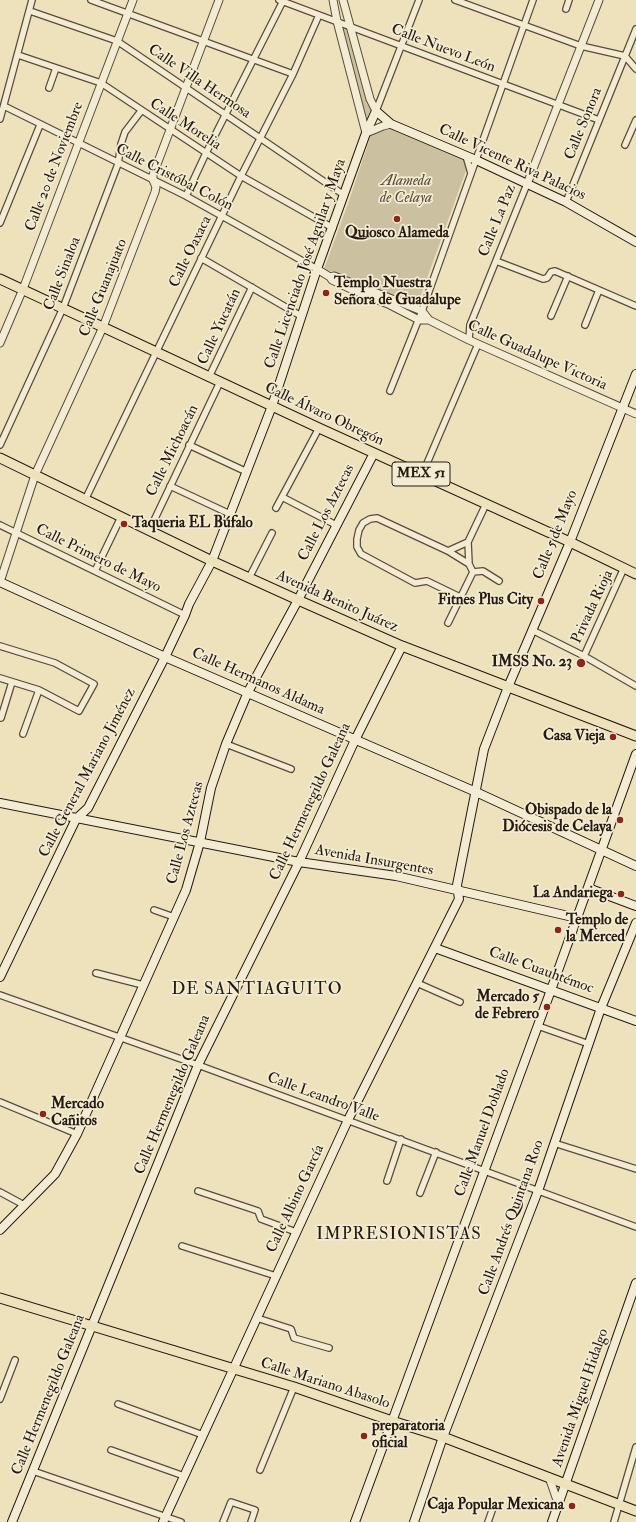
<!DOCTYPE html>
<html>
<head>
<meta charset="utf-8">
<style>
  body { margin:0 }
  canvas { display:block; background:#ede2bc }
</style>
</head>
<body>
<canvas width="636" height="1522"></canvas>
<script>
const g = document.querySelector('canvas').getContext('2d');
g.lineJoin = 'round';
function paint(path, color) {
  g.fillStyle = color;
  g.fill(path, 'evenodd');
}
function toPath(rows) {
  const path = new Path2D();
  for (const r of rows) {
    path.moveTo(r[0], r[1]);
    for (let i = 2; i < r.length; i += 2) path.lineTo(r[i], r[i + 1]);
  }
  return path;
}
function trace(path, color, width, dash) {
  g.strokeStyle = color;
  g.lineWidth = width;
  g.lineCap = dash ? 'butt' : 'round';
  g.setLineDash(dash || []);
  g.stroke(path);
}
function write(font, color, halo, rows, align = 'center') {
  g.font = font + ' "IM FELL Double Pica",serif';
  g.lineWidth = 3.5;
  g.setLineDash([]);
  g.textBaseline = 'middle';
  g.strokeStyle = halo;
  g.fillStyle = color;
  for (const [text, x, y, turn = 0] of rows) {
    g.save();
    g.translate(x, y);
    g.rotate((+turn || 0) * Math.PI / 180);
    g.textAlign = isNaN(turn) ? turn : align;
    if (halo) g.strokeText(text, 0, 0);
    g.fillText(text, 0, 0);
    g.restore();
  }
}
paint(toPath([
  [343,27,346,28,367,104,372,110,368,124],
  [380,129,391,129,465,158,468,165,417,306,324,269,349,201,371,135]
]), '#cbc09f');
const minor = toPath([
  [91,0,293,74],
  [279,0,599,120],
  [455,0,581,46,625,56,636,69],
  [566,9,569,0],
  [30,11,117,41,344,195],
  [18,55,101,83,241,176,333,228],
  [49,88,56,68],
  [4,106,186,196,317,269],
  [376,111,419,0],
  [0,119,32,0],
  [625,145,636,120],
  [466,156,471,173],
  [186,196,206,153,283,1],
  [566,202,636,29],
  [0,223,40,125],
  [201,258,301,316],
  [496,261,543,279,547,278,551,272,555,271,636,306],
  [551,316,568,276],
  [585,325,599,290],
  [469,340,470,325,527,184],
  [209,377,252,287],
  [390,391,422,311,533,0],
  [0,445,63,308,118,164,121,144,125,132,141,111],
  [189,445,247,472],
  [422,475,478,344],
  [170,486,230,514],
  [282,497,336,525],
  [85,500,241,176,293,74,319,15],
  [276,508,319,428],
  [0,525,185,615],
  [149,531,220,382],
  [448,551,468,542],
  [469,564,468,542,486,504],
  [95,571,121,517],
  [249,578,272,533],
  [460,597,427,581,415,583,361,554,357,547,357,539,359,530,363,523,370,519,377,518,448,551,469,564,473,572,483,571,499,581],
  [448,623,473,572],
  [532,630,584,656,636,686],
  [0,646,55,663,94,684,79,711,39,690,0,678],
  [584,656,624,568],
  [1,718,12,682],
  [23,734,39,690],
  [226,744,291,769],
  [154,910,174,917],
  [96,973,143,985],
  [417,983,460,1002],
  [0,995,198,1065,636,1227],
  [538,1026,589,1044],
  [0,1102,77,1134],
  [554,1143,636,1169],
  [387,1181,401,1139],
  [198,1191,258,1211,261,1219,296,1232],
  [0,1192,24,1205],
  [420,1193,436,1152],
  [182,1246,276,1276],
  [257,1318,291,1329,294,1338,329,1348],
  [0,1399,15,1360],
  [118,1404,203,1435],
  [111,1450,184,1476],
  [260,1470,294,1387],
  [33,1471,181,1522],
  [223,1522,231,1502,255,1510,251,1522],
  [488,1522,494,1505],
  [614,1522,636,1447]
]);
const tertiary = toPath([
  [333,0,337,21,366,133,383,126,391,124],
  [343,0,370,99,376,111],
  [527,184,599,0],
  [317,269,330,277,332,280,353,290,388,304,419,320,429,320],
  [330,277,334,276,422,311,429,320,469,340,636,414],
  [0,343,23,289,133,0],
  [0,582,35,475,103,327,155,192,156,187,153,180,153,175,219,0],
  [549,1477,558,1503]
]);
const secondary = toPath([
  [0,582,165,657,476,792,636,866],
  [0,803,299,862,396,876,577,918],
  [588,888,636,906],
  [435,948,636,1021],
  [0,977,76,819,88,808,165,657,185,615,189,604,212,561,272,406,317,269,366,133,376,111,391,124,476,160,566,202,636,242],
  [0,1230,55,1174,77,1134,186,890,200,842,211,788,226,744,248,692,298,600,374,453],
  [12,1522,198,1065,299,862,355,740,402,646],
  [163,1522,348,1120,459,899,457,885,484,749,508,687,570,542,636,374],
  [355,1522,551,990,636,754],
  [414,1522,443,1437,538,1191,601,1008,636,923],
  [552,1522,636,1283]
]);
const primary = toPath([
  [0,279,319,428,570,542,636,574],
  [0,458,212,561,298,600,402,646,636,736],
  [0,1298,294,1387,392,1421,443,1437,636,1511]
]);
trace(minor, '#584c3b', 8);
trace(tertiary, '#584c3b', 9);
trace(secondary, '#261a10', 10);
trace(primary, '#261a10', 11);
trace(minor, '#f3ecd3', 5.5);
trace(tertiary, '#f3ecd3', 7);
trace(secondary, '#f3ecd3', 8);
trace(primary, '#ede2bc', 9);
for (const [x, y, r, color] of [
  [397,219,4,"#8f2418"],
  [326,293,4,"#8f2418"],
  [124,524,4,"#8f2418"],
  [541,601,4,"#8f2418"],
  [581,663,5,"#8f2418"],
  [613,737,4,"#8f2418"],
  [620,820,4,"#8f2418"],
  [621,894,4,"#8f2418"],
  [558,930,4,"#8f2418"],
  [547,1007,4,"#8f2418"],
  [43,1114,4,"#8f2418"],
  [364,1436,4,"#8f2418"],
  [572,1506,4,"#8f2418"]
]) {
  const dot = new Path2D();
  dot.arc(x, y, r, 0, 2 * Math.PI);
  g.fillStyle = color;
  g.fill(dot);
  trace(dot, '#f3ecd3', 1.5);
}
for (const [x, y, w] of [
  [421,474,58]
]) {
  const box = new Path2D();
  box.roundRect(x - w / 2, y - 12, w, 24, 3);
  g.fillStyle = '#f3ecd3';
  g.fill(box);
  trace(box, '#261a10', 1);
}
write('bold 14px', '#261a10', null, [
  ["MEX 51",421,474]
]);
write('15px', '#261a10', '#f3ecd3', [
  ["Calle Nuevo León",443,49,21],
  ["Calle Villa Hermosa",199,82,34],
  ["Calle Sonora",584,124,-68],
  ["Calle Morelia",185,125,33],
  ["Calle Vicente Riva Palacios",512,163,25],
  ["Calle 20 de Noviembre",55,167,-69],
  ["Calle Cristóbal Colón",174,178,27],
  ["Calle La Paz",498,221,-68],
  ["Calle Oaxaca",191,252,-64],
  ["Calle Licenciado José Aguilar y Maya",306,264,-71],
  ["Calle Sinaloa",63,274,-69],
  ["Calle Guanajuato",104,288,-68],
  ["Calle Yucatán",220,327,-65],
  ["Calle Guadalupe Victoria",537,356,24],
  ["Calle Álvaro Obregón",324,415,25],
  ["Calle Michoacán",173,451,-64],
  ["Calle Los Aztecas",327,513,-63],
  ["Calle 5 de Mayo",556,535,-68],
  ["Calle Primero de Mayo",98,559,26],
  ["Avenida Benito Juárez",337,602,24],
  ["Privada Rioja",593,607,-65],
  ["Calle Hermanos Aldama",258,682,24],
  ["Calle General Mariano Jiménez",88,773,-62],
  ["Calle Hermenegildo Galeana",311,802,-65],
  ["Calle Los Aztecas",186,833,-75],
  ["Avenida Insurgentes",374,861,10],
  ["Calle Cuauhtémoc",541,971,20],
  ["Calle Hermenegildo Galeana",173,1095,-67],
  ["Calle Leandro Valle",323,1098,20],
  ["Calle Manuel Doblado",483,1133,-70],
  ["Calle Albino García",296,1199,-65],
  ["Calle Andrés Quintana Roo",512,1218,-70],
  ["Calle Mariano Abasolo",325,1384,18],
  ["Calle Hermenegildo Galeana",49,1395,-68],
  ["Avenida Miguel Hidalgo",581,1398,-71]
]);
write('italic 15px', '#584c3b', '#f3ecd3', [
  ["Alameda",406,182],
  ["de Celaya",406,199]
]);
write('bold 15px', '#261a10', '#f3ecd3', [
  ["Quiosco Alameda",397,234,"center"],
  ["Templo Nuestra",334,284,"left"],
  ["Señora de Guadalupe",334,301,"left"],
  ["Taqueria EL Búfalo",132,524,"left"],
  ["Fitnes Plus City",533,601],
  ["IMSS No. 23",572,663],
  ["Casa Vieja",605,737],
  ["Obispado de la",612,811],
  ["Diócesis de Celaya",612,828],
  ["La Andariega",613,894],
  ["Templo de",566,921,"left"],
  ["la Merced",566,938,"left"],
  ["Mercado 5",539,998],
  ["de Febrero",539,1015],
  ["Mercado",51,1105,"left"],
  ["Cañitos",51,1122,"left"],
  ["preparatoria",372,1427,"left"],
  ["oficial",372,1444,"left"],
  ["Caja Popular Mexicana",564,1506]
], 'right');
g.letterSpacing = '1px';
write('17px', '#261a10', '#f3ecd3', [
  ["DE SANTIAGUITO",257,990],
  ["IMPRESIONISTAS",399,1235]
]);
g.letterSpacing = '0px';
</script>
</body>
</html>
